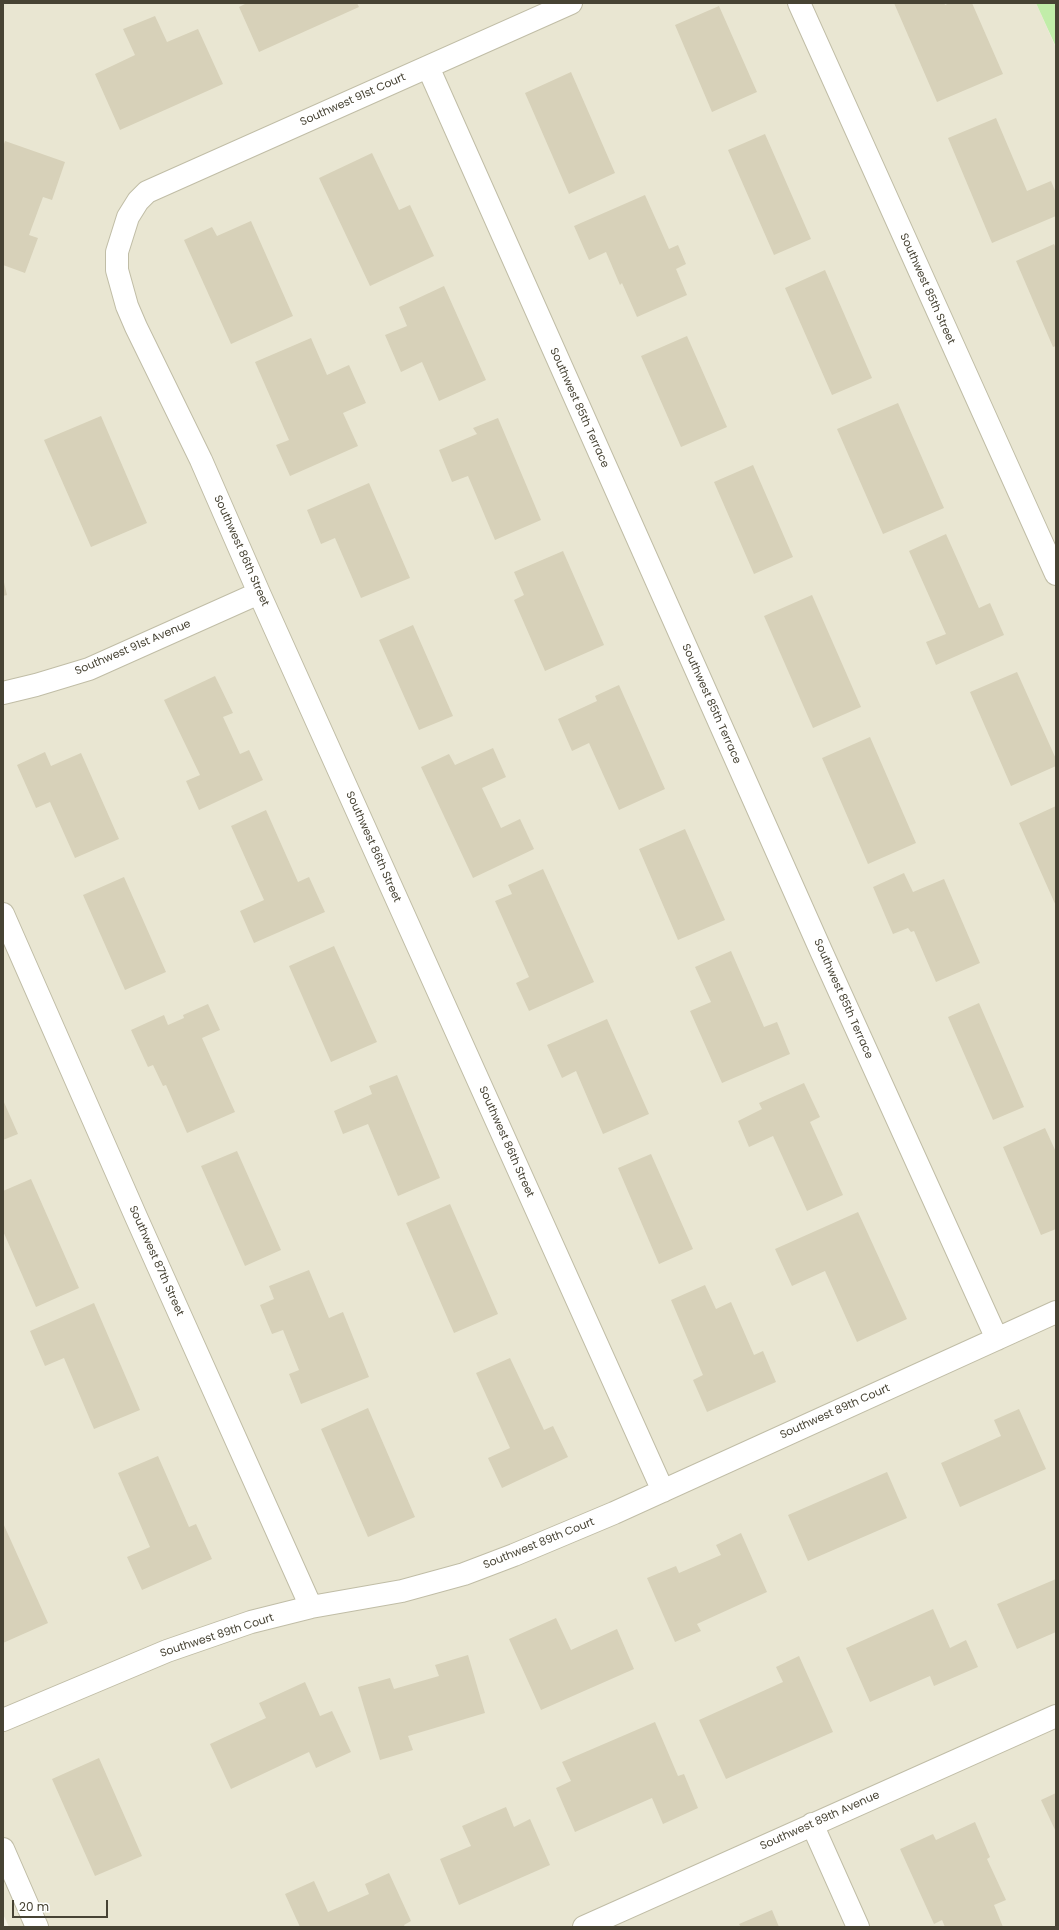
<!DOCTYPE html>
<html>
<head>
<meta charset="utf-8">
<style>
  body { margin:0 }
  #map { position:relative; width:1059px; height:1930px; overflow:hidden; background:#f4f2e5; font-family:Poppins,sans-serif }
  canvas { display:block }
  .frame { position:absolute; inset:0; border:4px solid #474334; pointer-events:none }
  .scale { position:absolute; left:12px; top:1900px; width:96px; height:18px; box-sizing:border-box; border:2px solid #474334; border-top:0; padding-left:5px; font-size:12px; line-height:14px; white-space:nowrap; color:#474334; -webkit-text-stroke:3px #fff; paint-order:stroke }
</style>
</head>
<body>
<div id="map">
<canvas width="1059" height="1930"></canvas>
<div class="frame"></div>
<div class="scale">20 m</div>
</div>
<script>
const g = document.querySelector('canvas').getContext('2d');
g.lineJoin = 'round';
function paint(path, color) {
  g.fillStyle = color;
  g.fill(path, 'evenodd');
}
function toPath(rows) {
  const path = new Path2D();
  for (const r of rows) {
    path.moveTo(r[0], r[1]);
    for (let i = 2; i < r.length; i += 2) path.lineTo(r[i], r[i + 1]);
  }
  return path;
}
function trace(path, color, width, dash) {
  g.strokeStyle = color;
  g.lineWidth = width;
  g.lineCap = dash ? 'butt' : 'round';
  g.setLineDash(dash || []);
  g.stroke(path);
}
function write(font, color, halo, rows, align = 'center') {
  g.font = font + ' Poppins,sans-serif';
  g.lineWidth = 4;
  g.setLineDash([]);
  g.textBaseline = 'middle';
  g.strokeStyle = halo;
  g.fillStyle = color;
  for (const [text, x, y, turn = 0] of rows) {
    g.save();
    g.translate(x, y);
    g.rotate((+turn || 0) * Math.PI / 180);
    g.textAlign = isNaN(turn) ? turn : align;
    if (halo) g.strokeText(text, 0, 0);
    g.fillText(text, 0, 0);
    g.restore();
  }
}
paint(toPath([
  [3,3,1036,3,1056,48,1056,1927,9,1927,3,1914]
]), '#e9e6d2');
paint(toPath([
  [1036,3,1056,3,1056,47]
]), '#c1eda9');
paint(toPath([
  [247,3,357,3,359,7,259,52,239,7],
  [894,3,944,3,945,5,950,3,972,3,1003,74,937,102],
  [719,6,757,92,712,112,675,25],
  [155,16,167,42,198,29,223,84,120,130,95,74,135,55,123,29],
  [571,72,615,173,569,194,525,93],
  [996,118,1027,191,1051,181,1056,193,1056,216,992,243,948,138],
  [765,134,811,239,774,255,728,150],
  [5,141,65,162,52,200,43,197,29,235,38,238,25,273,3,265,3,147],
  [372,153,399,210,410,205,434,256,370,286,319,178],
  [645,195,669,249,678,245,686,264,676,269,687,295,637,317,622,283,620,285,606,252,589,260,574,226],
  [251,221,293,316,231,344,184,240,212,227,217,236],
  [1054,244,1056,248,1056,346,1053,347,1016,261],
  [825,270,872,378,832,395,785,288],
  [444,286,486,380,439,401,422,362,401,372,385,335,407,326,399,307],
  [687,336,727,427,681,447,641,356],
  [311,338,327,375,349,365,366,403,343,413,358,446,290,476,276,445,289,440,255,362],
  [898,403,944,508,883,534,837,429],
  [101,416,147,523,91,547,44,440],
  [498,418,541,520,495,540,468,476,452,482,439,450,477,434,473,428],
  [753,465,793,557,754,574,714,482],
  [369,483,410,578,361,598,335,538,321,544,307,510],
  [946,534,979,608,990,603,1004,635,936,665,926,642,946,634,909,551],
  [563,551,604,645,545,671,514,600,524,595,514,572],
  [3,578,7,595,3,596],
  [812,595,861,707,813,728,764,616],
  [413,625,453,716,419,730,379,640],
  [1017,672,1056,759,1056,766,1011,786,970,692],
  [215,676,233,713,223,717,240,754,249,750,263,780,199,810,186,781,200,775,164,700],
  [619,685,665,789,619,810,589,743,572,751,558,719,597,701,595,696],
  [870,737,916,843,868,864,822,758],
  [493,748,506,777,482,788,501,828,520,819,534,849,473,878,421,767,449,754,455,765],
  [45,752,51,766,81,753,119,839,75,858,50,802,36,808,17,765],
  [1056,806,1056,906,1019,823],
  [266,810,298,882,309,877,325,912,254,943,240,911,264,900,231,826],
  [685,829,725,920,678,940,639,849],
  [543,869,594,982,529,1011,516,983,529,977,495,901,512,894,508,885],
  [904,873,913,892,944,879,980,963,936,982,914,931,911,932,908,928,893,934,873,887],
  [124,877,166,972,125,990,83,895],
  [334,946,377,1042,331,1062,289,966],
  [731,951,764,1027,777,1022,790,1054,722,1083,690,1011,711,1002,695,967],
  [979,1003,1024,1107,993,1120,948,1017],
  [208,1004,220,1030,202,1038,235,1112,187,1133,166,1085,163,1086,153,1065,148,1067,131,1030,164,1015,168,1025,184,1018,183,1015],
  [607,1019,649,1114,603,1134,576,1071,562,1078,547,1045],
  [397,1075,440,1178,398,1196,368,1124,343,1134,334,1111,372,1094,369,1086],
  [804,1083,820,1117,810,1122,843,1195,807,1211,773,1136,749,1147,738,1121,762,1109,759,1103],
  [3,1100,18,1134,3,1140],
  [1045,1128,1056,1152,1056,1229,1041,1235,1003,1147],
  [237,1151,281,1250,245,1266,201,1166],
  [651,1154,693,1249,659,1264,618,1168],
  [31,1179,79,1288,36,1307,3,1231,3,1191],
  [450,1204,498,1314,454,1333,406,1223],
  [858,1212,907,1319,857,1342,825,1271,792,1286,775,1249],
  [309,1270,329,1318,343,1312,369,1377,301,1404,289,1374,299,1370,283,1330,272,1334,260,1305,274,1299,269,1286],
  [705,1285,716,1309,731,1302,754,1355,763,1351,776,1382,707,1412,693,1380,703,1375,671,1300],
  [94,1303,140,1410,94,1429,64,1358,45,1366,30,1331],
  [510,1358,544,1430,553,1426,568,1457,502,1488,488,1458,510,1448,476,1373],
  [368,1408,415,1517,368,1537,321,1429],
  [1019,1409,1046,1469,960,1507,941,1463,1001,1436,994,1420],
  [158,1456,189,1527,196,1524,212,1559,142,1590,127,1557,150,1547,118,1473],
  [887,1472,907,1518,808,1561,788,1515],
  [3,1523,48,1623,3,1643],
  [741,1533,767,1592,697,1624,701,1631,675,1642,647,1578,676,1566,679,1573,721,1555,716,1545],
  [1056,1579,1056,1632,1017,1649,997,1604],
  [933,1609,950,1648,966,1640,978,1667,934,1686,930,1676,870,1702,846,1648],
  [556,1618,571,1650,617,1629,634,1669,541,1710,509,1639],
  [468,1655,485,1713,408,1736,413,1750,380,1760,358,1687,390,1678,394,1689,439,1676,435,1665],
  [799,1656,833,1732,726,1779,699,1720,783,1682,776,1667],
  [305,1682,320,1716,332,1711,351,1752,316,1768,309,1752,231,1789,210,1744,266,1718,259,1703],
  [655,1722,678,1776,684,1774,698,1808,663,1824,652,1798,575,1832,556,1788,571,1781,562,1762],
  [99,1758,142,1856,95,1876,52,1779],
  [1056,1793,1056,1832,1041,1800],
  [506,1807,514,1827,530,1819,550,1865,459,1905,440,1859,471,1846,462,1826],
  [975,1822,990,1857,987,1859,1006,1900,994,1905,1003,1927,945,1927,942,1920,934,1924,900,1849,933,1834,936,1840],
  [389,1873,411,1921,404,1925,405,1927,300,1927,285,1894,314,1881,328,1912,369,1894,365,1884],
  [772,1910,779,1927,741,1927,739,1924]
]), '#d7d1b9');
const minor = toPath([
  [571,3,147,192,138,201,128,217,117,252,117,270,127,306,136,327,201,460,259,593,663,1491],
  [799,3,1056,574],
  [428,67,822,953,997,1339],
  [3,693,36,685,89,669,259,593],
  [3,914,137,1219,311,1607],
  [3,1720,167,1651,251,1622,311,1607,402,1591,464,1574,514,1555,614,1513,1056,1312],
  [812,1824,858,1927],
  [3,1849,37,1927],
  [584,1927,1056,1716]
]);
trace(minor, '#c0bda6', 24);
trace(minor, '#fff', 22);
write('11px', '#474334', '#fff', [
  ["Southwest 91st Court",353,100,-24],
  ["Southwest 85th Street",927,289,66],
  ["Southwest 85th Terrace",579,408,66],
  ["Southwest 86th Street",241,551,66],
  ["Southwest 91st Avenue",133,648,-23],
  ["Southwest 85th Terrace",711,704,66],
  ["Southwest 86th Street",373,847,66],
  ["Southwest 85th Terrace",843,999,66],
  ["Southwest 86th Street",506,1142,66],
  ["Southwest 87th Street",156,1261,66],
  ["Southwest 89th Court",835,1412,-24],
  ["Southwest 89th Court",539,1544,-22],
  ["Southwest 89th Court",217,1636,-18],
  ["Southwest 89th Avenue",820,1821,-24]
]);
</script>
</body>
</html>
